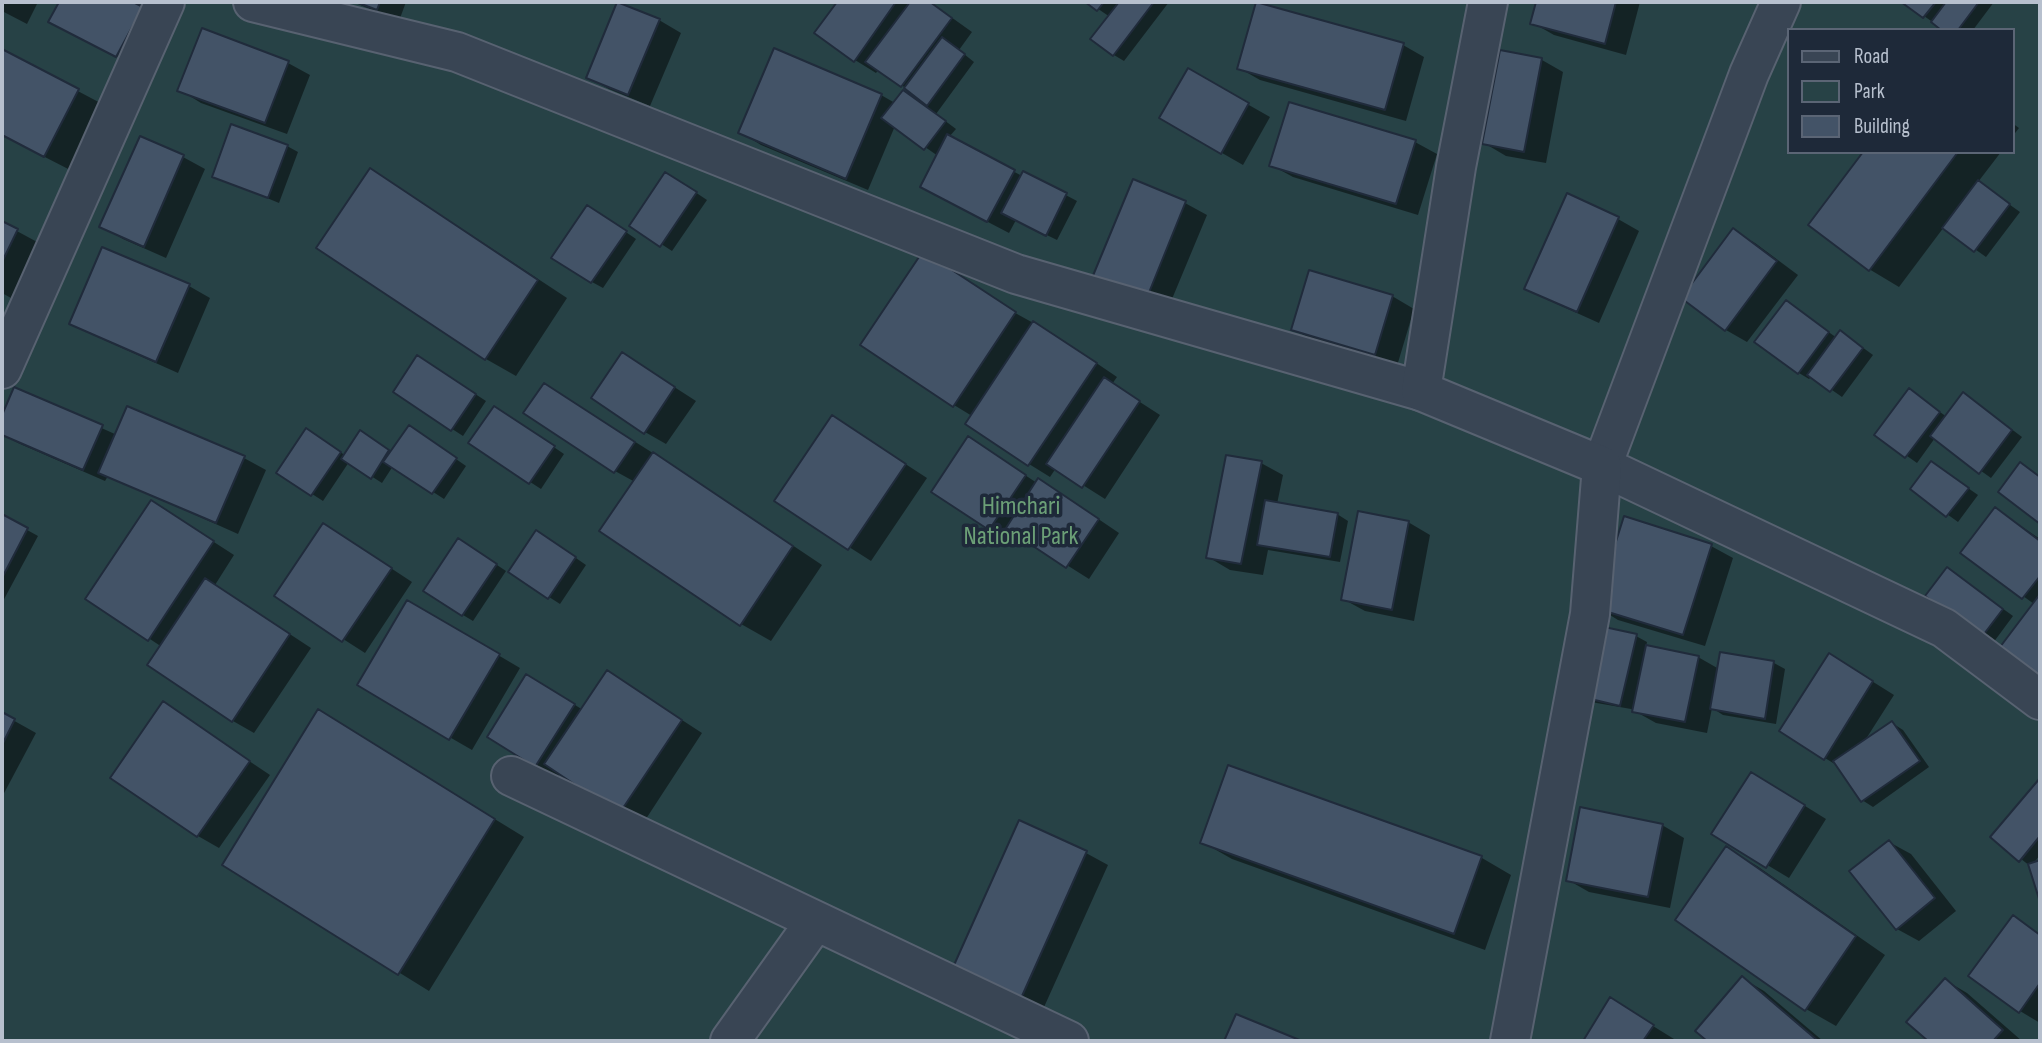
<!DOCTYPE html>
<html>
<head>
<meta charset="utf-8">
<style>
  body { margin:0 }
  #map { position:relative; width:2042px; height:1043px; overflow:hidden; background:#243345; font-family:"Sofia Sans Condensed",sans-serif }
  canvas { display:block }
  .frame { position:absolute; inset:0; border:4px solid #b7c0ce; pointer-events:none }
  .legend { position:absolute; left:1787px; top:28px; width:228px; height:126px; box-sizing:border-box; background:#1e2939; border:2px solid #5b6575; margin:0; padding:9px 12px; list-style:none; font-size:21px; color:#b7c0ce }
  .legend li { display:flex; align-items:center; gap:14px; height:35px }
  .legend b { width:35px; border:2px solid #5b6575 }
</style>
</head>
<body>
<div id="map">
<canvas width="2042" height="1043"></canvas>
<div class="frame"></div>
<ul class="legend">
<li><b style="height:9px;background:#394554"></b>Road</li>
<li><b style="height:19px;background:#274246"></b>Park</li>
<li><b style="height:19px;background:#435367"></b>Building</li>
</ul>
</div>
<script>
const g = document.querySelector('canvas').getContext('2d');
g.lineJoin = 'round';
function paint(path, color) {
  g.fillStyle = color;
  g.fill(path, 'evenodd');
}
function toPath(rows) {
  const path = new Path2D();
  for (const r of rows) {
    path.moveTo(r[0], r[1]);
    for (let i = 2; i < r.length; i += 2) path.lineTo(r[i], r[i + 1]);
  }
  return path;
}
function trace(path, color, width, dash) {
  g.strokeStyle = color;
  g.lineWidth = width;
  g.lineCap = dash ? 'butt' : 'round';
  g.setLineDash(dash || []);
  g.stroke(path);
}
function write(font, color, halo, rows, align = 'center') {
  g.font = font + ' "Sofia Sans Condensed",sans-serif';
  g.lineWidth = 7;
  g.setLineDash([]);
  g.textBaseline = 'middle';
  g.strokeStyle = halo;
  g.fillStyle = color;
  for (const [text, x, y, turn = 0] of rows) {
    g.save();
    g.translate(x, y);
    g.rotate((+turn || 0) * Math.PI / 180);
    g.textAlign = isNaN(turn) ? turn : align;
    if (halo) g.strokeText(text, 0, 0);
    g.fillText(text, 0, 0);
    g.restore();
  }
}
paint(toPath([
  [2,2,2040,2,2040,1041,2,1041],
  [1788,30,2012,30,2012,152,1788,152]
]), '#274246');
paint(toPath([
  [2,2,38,2,27,24,2,11],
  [61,2,129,2,142,8,139,68,50,21],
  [353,2,406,2,399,21],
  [839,2,930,2,972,32,959,50,974,62,936,114,956,129,949,137,1022,176,1024,173,1077,201,1057,240,1016,220,1009,233,944,199,938,156,895,126,868,190,761,145,740,132,881,95,895,103,903,92,918,101,919,99,907,89,879,69,876,73,855,60,817,33],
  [1088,2,1169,2,1124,61,1114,55,1110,17],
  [1538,2,1640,2,1626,55,1554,35,1533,23],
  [1904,2,1994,2,1973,30,1944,30],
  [659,20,681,33,650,106,609,89,588,77],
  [1403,45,1424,57,1406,121,1260,80,1239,68],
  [2,51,108,107,74,172,2,135],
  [1542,60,1563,72,1546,163,1506,156,1484,143],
  [288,63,310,75,287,134,201,103,180,90],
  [1189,71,1270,117,1243,165,1161,118],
  [2012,123,2019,128,2012,137],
  [141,138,183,157,205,169,166,258,123,239,102,226],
  [1415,142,1437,154,1418,215,1293,177,1271,165],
  [287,146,298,152,279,203,214,176],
  [1865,152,2001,152,1978,182,2020,212,1986,257,1944,227,1899,287,1869,269],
  [370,170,400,188,567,298,516,376,486,359],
  [677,180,707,200,672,251,632,225],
  [1134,181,1185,203,1207,215,1167,311,1115,290],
  [598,213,636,239,603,288,592,282],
  [1618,219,1639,231,1599,323,1548,300,1526,288],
  [2,223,39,243,11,298,2,293],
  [1734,231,1755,243,1798,275,1747,342,1726,330],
  [189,286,210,298,178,373,93,335,71,323],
  [1392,296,1414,309,1397,366,1314,341,1293,329],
  [1786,302,1837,338,1851,339,1873,355,1842,397,1812,376,1809,379,1799,373],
  [1008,309,1055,335,1117,377,1112,384,1160,415,1105,499,1056,468,1050,477,1029,464,972,416,954,405],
  [623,354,696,401,666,444,645,432],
  [429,364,486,401,463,436,395,392],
  [545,385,683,472,822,565,771,641,741,624,635,482,615,471],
  [15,389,117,435,128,408,244,458,266,470,238,534,108,476,105,481,18,443,2,434,2,420],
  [1909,390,1947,417,1974,401,2022,437,1991,478,1935,438,1917,463,1876,434],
  [505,414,564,454,541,489,470,443],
  [833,417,927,478,871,561,777,501],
  [420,434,466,466,444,499,393,466,382,483,349,462,323,501,278,472,317,436,346,456,372,439,392,453],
  [969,438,1037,483,1039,480,1060,493,1119,533,1089,579,1016,533,1011,541,990,529],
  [1261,463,1283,475,1277,504,1337,514,1348,521,1340,562,1268,550,1263,575,1230,570,1208,557],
  [1932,463,1978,495,1958,522,1912,489],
  [152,502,234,555,215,585,311,648,254,733,233,721,162,647,88,598],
  [1996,509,2040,539,2040,687,2034,604,1963,552],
  [2,516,38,536,2,603],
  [1408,522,1430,535,1414,621,1365,611,1343,599],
  [345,538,412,582,365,653,276,596],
  [547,538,586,565,560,604,510,572],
  [1711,546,1733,558,1705,646,1618,620,1597,607],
  [470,547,506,571,473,621,463,615],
  [1948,569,2013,616,1993,643,1982,637],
  [408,602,520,668,472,750,359,685],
  [1636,636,1647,642,1646,647,1698,657,1719,669,1721,654,1774,663,1785,669,1776,724,1723,715,1712,708,1707,733,1656,723,1631,709,1591,702],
  [1851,668,1894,695,1864,742,1892,723,1903,730,1929,767,1873,807,1862,800,1838,766,1781,731],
  [608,672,702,733,642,825,561,773,557,778,490,737,548,688,583,710],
  [164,704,270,775,219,848,198,836],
  [2,714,36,733,2,797],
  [348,729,524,837,429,991,224,864],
  [1230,767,1482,858,1511,875,1485,950,1232,859,1202,842],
  [2040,781,2040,855,2033,864,2040,862,2040,896,2030,866,1992,836],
  [1773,786,1826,819,1789,878,1714,833],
  [1020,823,1086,853,1108,865,1040,1016,952,974],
  [1662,825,1684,838,1670,908,1589,892,1568,880],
  [1889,842,1911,854,1956,911,1919,941,1897,929],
  [1727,849,1757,866,1885,955,1836,1026,1806,1009],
  [2013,917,2040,934,2040,1023,2020,1011],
  [1742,978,1764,991,1823,1041,1710,1041,1697,1031],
  [1945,980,1967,993,2022,1041,1930,1041,1909,1022],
  [1611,1000,1674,1039,1673,1041,1585,1041]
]), '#0007');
const building = toPath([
  [59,2,133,2,143,7,116,57,48,22,59,2],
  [356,2,380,2,377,10,356,2],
  [617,2,660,19,628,95,586,78,617,2],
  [837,2,896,2,854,62,814,33,837,2],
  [910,2,930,2,952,18,901,87,865,62,910,2],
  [1085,2,1104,2,1097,11,1085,2],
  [1119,2,1154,2,1113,56,1090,39,1119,2],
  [1256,2,1404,43,1385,110,1237,69,1256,2],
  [1536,2,1616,2,1605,44,1530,24,1536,2],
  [1901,2,1936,2,1923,18,1901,2],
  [1946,2,1979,2,1958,30,1941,30,1931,22,1946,2],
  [202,28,289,61,265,123,177,91,202,28],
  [942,37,965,54,927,106,904,88,942,37],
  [774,48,882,94,846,179,738,133,774,48],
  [2,49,79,89,44,157,2,135,2,49],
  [1500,50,1542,58,1524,152,1482,144,1500,50],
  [1188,68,1249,103,1221,154,1159,118,1188,68],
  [903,90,946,121,924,150,881,118,903,90],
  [1289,102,1416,140,1396,204,1269,166,1289,102],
  [231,124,288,145,268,198,212,177,231,124],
  [947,134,1015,170,987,222,920,187,947,134],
  [140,136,184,155,144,247,99,227,140,136],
  [1863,152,1958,152,1869,271,1808,225,1863,152],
  [370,168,538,280,485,360,316,248,370,168],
  [1023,171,1067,193,1046,236,1001,213,1023,171],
  [665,172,697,192,660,247,629,226,665,172],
  [1133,179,1186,201,1146,300,1092,278,1133,179],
  [1978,180,2010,204,1974,252,1942,228,1978,180],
  [1567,193,1619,217,1577,312,1524,289,1567,193],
  [587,205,627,231,591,283,551,258,587,205],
  [2,221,18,229,2,262,2,221],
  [1733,228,1777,261,1725,331,1681,298,1733,228],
  [102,247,190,284,156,362,69,324,102,247],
  [923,251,1016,312,953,407,860,345,923,251],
  [1309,270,1393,295,1375,355,1291,330,1309,270],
  [1786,300,1829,332,1798,374,1754,342,1786,300],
  [1033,321,1097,363,1028,466,965,424,1033,321],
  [1840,330,1863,348,1830,392,1807,375,1840,330],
  [622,352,675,387,644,434,591,398,622,352],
  [417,355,476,394,451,431,393,392,417,355],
  [1104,377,1140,401,1082,488,1046,464,1104,377],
  [544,383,635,442,614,473,523,413,544,383],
  [14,387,103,425,83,470,2,435,2,415,14,387],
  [1909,388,1940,412,1905,458,1874,435,1909,388],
  [1963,392,2012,430,1979,474,1930,436,1963,392],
  [127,406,245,456,216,523,98,473,127,406],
  [494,406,555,446,529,484,468,443,494,406],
  [832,415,906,464,848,550,774,501,832,415],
  [409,425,457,458,432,494,383,462,409,425],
  [306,428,341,452,311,496,276,473,306,428],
  [360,430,389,450,371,479,341,459,360,430],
  [968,436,1026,475,989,530,931,492,968,436],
  [653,452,793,546,740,626,599,531,653,452],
  [1226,455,1262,461,1241,564,1206,558,1226,455],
  [1931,461,1969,488,1946,517,1910,489,1931,461],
  [2020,462,2040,477,2040,524,1998,492,2020,462],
  [1038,478,1099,519,1066,568,1006,528,1038,478],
  [151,500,214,541,148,641,85,599,151,500],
  [1265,500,1338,513,1330,557,1257,545,1265,500],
  [1995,507,2040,541,2040,576,2022,599,1960,553,1995,507],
  [1358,511,1409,521,1392,610,1341,600,1358,511],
  [2,514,28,528,2,578,2,514],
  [1624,516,1712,544,1683,635,1595,608,1624,516],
  [323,523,392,568,342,642,274,596,323,523],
  [536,530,576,557,548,599,508,572,536,530],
  [458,538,497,564,462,616,423,591,458,538],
  [1947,567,2003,609,1981,638,1925,596,1947,567],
  [205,578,290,634,232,722,147,665,205,578],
  [2040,594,2040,690,1994,655,2040,594],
  [407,600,500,654,449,740,357,685,407,600],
  [1595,625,1637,634,1620,706,1578,696,1595,625],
  [1646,645,1699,656,1685,722,1632,712,1646,645],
  [1720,652,1774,661,1765,719,1710,709,1720,652],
  [1829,653,1873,681,1824,760,1779,731,1829,653],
  [607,670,682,720,619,814,544,764,607,670],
  [526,674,575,704,535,767,487,737,526,674],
  [163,701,250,761,197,837,110,778,163,701],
  [318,709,495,819,398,975,222,865,318,709],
  [2,712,15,719,2,745,2,712],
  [1892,721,1920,761,1861,802,1833,761,1892,721],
  [1228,765,1482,856,1454,934,1200,843,1228,765],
  [1751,772,1805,805,1766,868,1711,834,1751,772],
  [2040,778,2040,836,2019,862,1990,837,2040,778],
  [1580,807,1663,824,1648,897,1566,881,1580,807],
  [1019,820,1087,851,1018,1005,950,974,1019,820],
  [1889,840,1935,898,1896,930,1849,871,1889,840],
  [1726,846,1856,936,1805,1011,1675,920,1726,846],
  [2040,860,2040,902,2028,864,2040,860],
  [2013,915,2040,935,2040,983,2019,1013,1968,976,2013,915],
  [1742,976,1818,1041,1707,1041,1695,1031,1742,976],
  [1945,978,2003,1030,1993,1041,1928,1041,1906,1022,1945,978],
  [1610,997,1654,1025,1643,1041,1583,1041,1610,997],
  [1236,1014,1302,1041,1224,1041,1236,1014]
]);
paint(building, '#435367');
trace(building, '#202b3b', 2);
const minor = toPath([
  [253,2,457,52,1016,274,1421,391],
  [1781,2,1749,74,1602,466,1944,628,2040,700],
  [2,369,165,2],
  [511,776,1069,1041],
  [730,1041,815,922]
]);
const tertiary = toPath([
  [1488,2,1456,167,1421,391,1602,466,1590,614,1510,1041]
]);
trace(minor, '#586271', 42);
trace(tertiary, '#586271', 42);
trace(minor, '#394554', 38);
trace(tertiary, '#394554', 38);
write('26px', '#6ca077', '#1e2939', [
  ["Himchari",1021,507],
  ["National Park",1021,537]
]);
</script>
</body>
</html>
